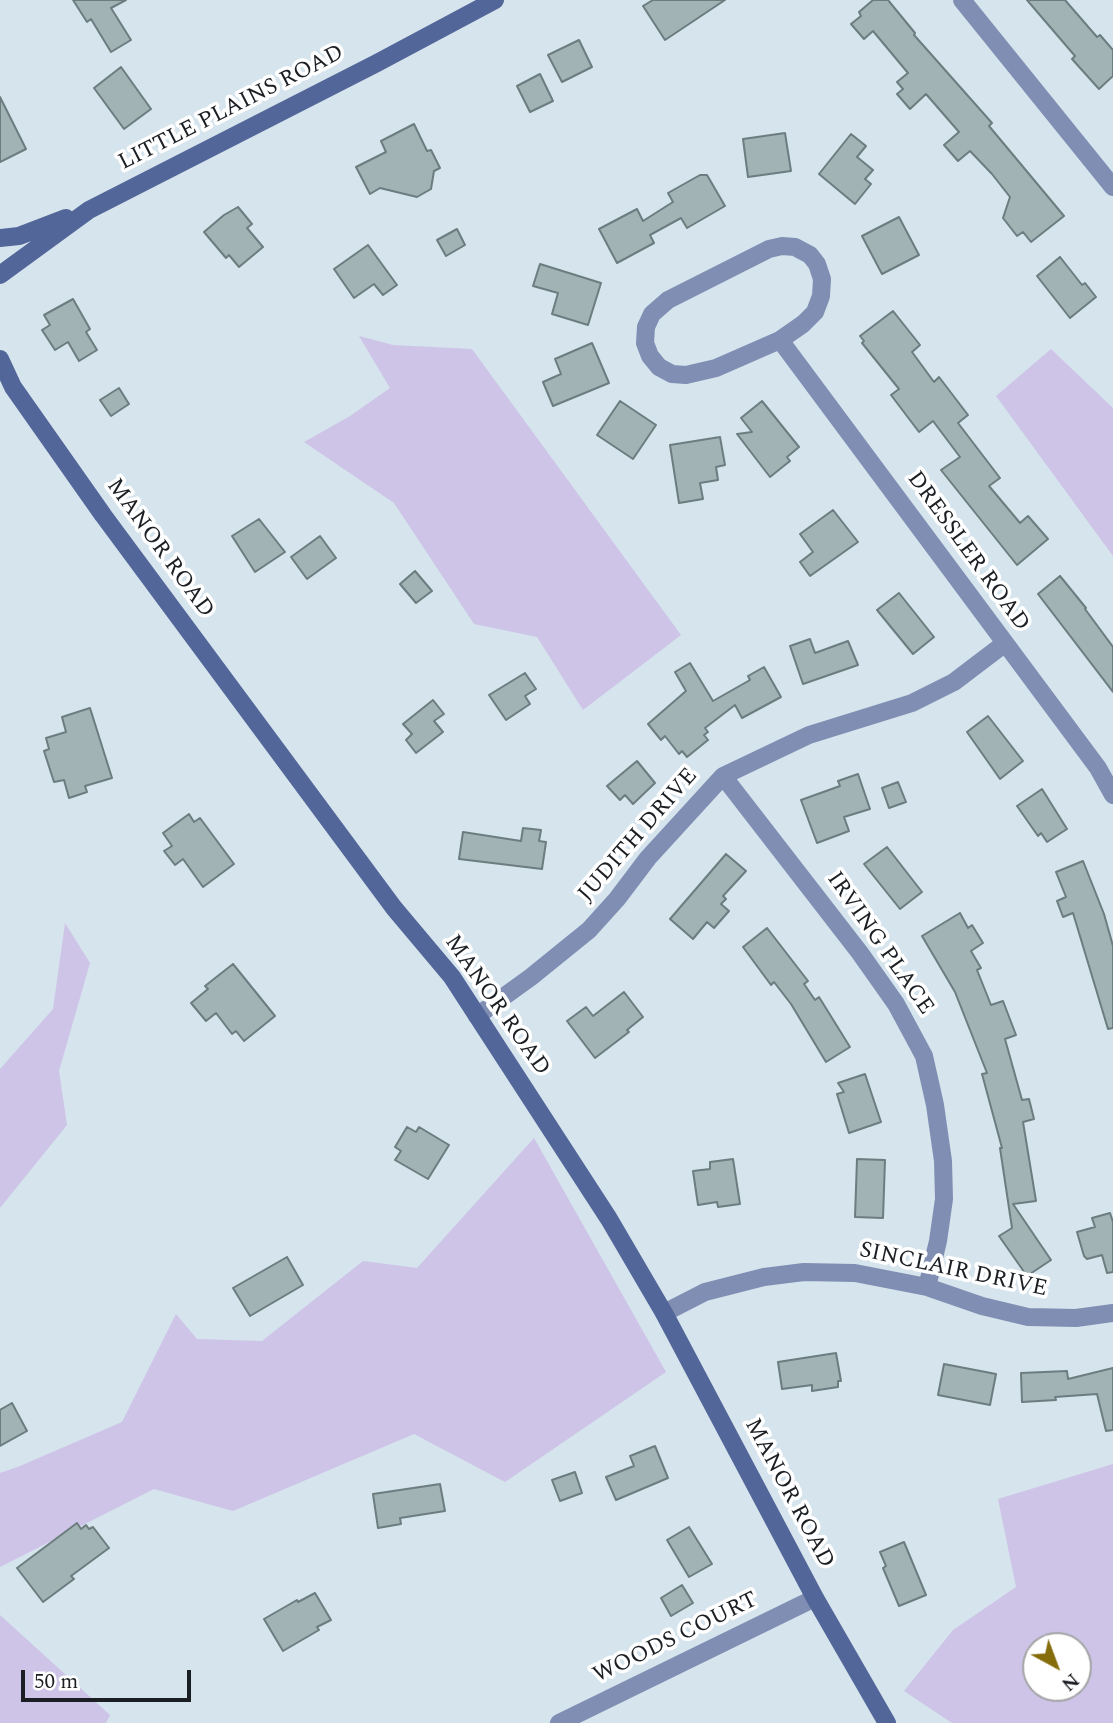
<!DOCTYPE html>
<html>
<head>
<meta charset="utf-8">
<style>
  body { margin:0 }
  #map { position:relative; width:1113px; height:1723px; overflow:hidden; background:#d6e4ed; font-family:Spectral,serif }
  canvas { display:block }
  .north { position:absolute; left:1022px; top:1632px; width:70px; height:70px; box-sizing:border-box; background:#fff; border:2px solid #a4a5a7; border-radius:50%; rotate:139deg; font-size:19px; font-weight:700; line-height:28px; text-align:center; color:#1b1f23 }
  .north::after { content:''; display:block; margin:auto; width:24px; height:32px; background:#866d0c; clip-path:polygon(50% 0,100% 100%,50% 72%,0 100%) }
  .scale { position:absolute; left:21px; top:1670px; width:170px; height:32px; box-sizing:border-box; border:4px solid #1b1f23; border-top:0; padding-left:9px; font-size:21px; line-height:24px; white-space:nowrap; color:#1b1f23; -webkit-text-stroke:5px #fff; paint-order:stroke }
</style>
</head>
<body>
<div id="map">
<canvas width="1113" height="1723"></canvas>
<div class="north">N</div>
<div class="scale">50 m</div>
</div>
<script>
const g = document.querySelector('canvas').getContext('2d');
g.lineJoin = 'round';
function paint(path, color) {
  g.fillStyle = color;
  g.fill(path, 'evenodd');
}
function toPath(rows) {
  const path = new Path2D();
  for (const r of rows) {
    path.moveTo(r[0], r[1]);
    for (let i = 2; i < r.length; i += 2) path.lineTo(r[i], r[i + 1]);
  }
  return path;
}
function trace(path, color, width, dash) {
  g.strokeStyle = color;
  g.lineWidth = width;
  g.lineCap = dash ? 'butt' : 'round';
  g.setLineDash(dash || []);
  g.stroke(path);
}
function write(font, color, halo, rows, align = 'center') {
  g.font = font + ' Spectral,serif';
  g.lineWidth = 7;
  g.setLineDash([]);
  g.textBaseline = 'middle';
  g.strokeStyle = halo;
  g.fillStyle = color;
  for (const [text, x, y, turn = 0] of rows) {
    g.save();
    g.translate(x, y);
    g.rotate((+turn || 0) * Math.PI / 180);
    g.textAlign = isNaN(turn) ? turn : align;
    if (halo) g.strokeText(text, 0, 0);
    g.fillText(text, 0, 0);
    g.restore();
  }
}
paint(toPath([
  [359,336,393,345,472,349,681,635,583,710,537,637,474,624,394,503,304,442,350,416,390,388],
  [1051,349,1113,408,1113,556,996,396],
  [65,923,90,963,59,1071,67,1125,0,1208,0,1069,53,1009],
  [534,1138,666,1372,505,1482,414,1434,233,1511,154,1489,0,1567,0,1473,20,1466,122,1422,176,1314,197,1339,262,1341,363,1261,417,1268],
  [1113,1464,1113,1723,952,1723,904,1691,953,1630,1016,1587,998,1499],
  [1036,1646,1078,1646,1078,1688,1036,1688],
  [0,1615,110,1715,106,1723,0,1723]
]), '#cdc4e7');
const building = toPath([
  [73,0,126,0,111,8,131,40,111,52,91,19,87,22,73,0],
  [653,0,725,0,665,40,643,6,653,0],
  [873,0,888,0,915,33,914,35,992,123,989,126,1064,216,1031,242,1023,232,1017,236,1003,218,1010,197,992,174,970,151,958,161,944,145,959,132,926,94,910,109,897,94,903,89,897,82,908,73,873,31,864,39,851,24,861,16,859,12,873,0],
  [1027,0,1065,0,1097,37,1100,35,1113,50,1113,76,1099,89,1072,59,1075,56,1027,0],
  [579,40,592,67,562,82,548,55,579,40],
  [121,67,151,109,124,129,94,88,121,67],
  [540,74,553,101,530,112,517,86,540,74],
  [0,97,26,149,0,162,0,97],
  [414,124,427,151,431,150,440,168,434,171,431,189,417,197,380,188,370,194,356,167,386,152,381,141,414,124],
  [785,133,791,171,748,177,743,139,785,133],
  [851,134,866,146,857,157,873,170,865,179,871,184,855,204,819,174,851,134],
  [700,175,707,175,725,206,687,228,681,218,650,235,654,243,617,263,599,229,637,209,643,221,673,202,668,193,700,175],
  [238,207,252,224,247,228,263,247,239,267,229,255,226,258,204,232,224,215,238,207],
  [899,217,919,255,882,274,862,236,899,217],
  [457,229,465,245,446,256,437,240,457,229],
  [368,245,397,285,383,295,374,284,354,298,334,269,368,245],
  [1060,257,1082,285,1085,283,1096,297,1070,318,1037,276,1060,257],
  [540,264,601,283,588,325,552,314,558,293,533,286,540,264],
  [73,299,90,329,86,332,97,350,79,361,68,342,55,350,42,330,50,325,44,315,73,299],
  [893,311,920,345,912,352,934,382,939,377,968,415,958,423,1000,478,989,486,1020,523,1028,516,1048,539,1017,565,941,470,960,457,933,421,919,432,891,395,899,389,862,343,864,341,860,336,893,311],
  [592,343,609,383,553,406,543,382,561,374,555,359,592,343],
  [119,388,129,404,111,416,100,400,119,388],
  [620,401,656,425,633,459,597,435,620,401],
  [762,401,799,447,787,457,790,461,770,477,737,434,752,432,741,418,762,401],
  [720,437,725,465,716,467,718,480,700,483,703,499,679,503,670,445,720,437],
  [833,510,858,542,810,576,800,562,813,552,800,534,833,510],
  [259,519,285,552,255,572,232,536,259,519],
  [320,536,336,558,307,579,291,557,320,536],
  [415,571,432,591,416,603,400,584,415,571],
  [1060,576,1086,608,1085,609,1113,647,1113,692,1038,594,1060,576],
  [899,593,934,637,913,654,877,610,899,593],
  [810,639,815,653,848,641,858,665,803,684,790,646,810,639],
  [690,663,713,701,750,680,748,676,764,667,781,697,742,718,735,705,705,728,708,732,704,735,708,740,687,757,682,751,679,754,665,736,661,740,648,724,686,691,675,672,690,663],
  [525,673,536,689,525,696,530,704,506,720,489,695,525,673],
  [433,700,444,714,434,721,443,732,416,753,406,740,412,734,403,724,433,700],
  [90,708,112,778,85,786,87,792,69,798,64,780,54,782,44,751,49,749,46,738,66,732,62,717,90,708],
  [988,716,1023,761,1000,779,967,732,988,716],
  [637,761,655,783,633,804,625,795,620,800,607,786,637,761],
  [858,774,870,809,844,817,849,831,817,843,801,800,840,786,838,781,858,774],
  [898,782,906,802,889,808,882,788,898,782],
  [1042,789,1067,829,1047,842,1041,833,1038,836,1017,806,1042,789],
  [189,814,194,822,200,818,234,864,203,887,183,859,175,865,164,851,172,846,163,833,189,814],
  [523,828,541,830,539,841,546,842,542,869,459,859,463,832,521,841,523,828],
  [887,847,922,892,900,909,864,864,887,847],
  [726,854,746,871,723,896,726,899,721,904,729,911,714,928,707,922,693,939,670,919,726,854],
  [1083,861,1104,914,1113,946,1113,1028,1108,1029,1073,913,1063,917,1057,901,1066,897,1056,872,1083,861],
  [960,913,968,928,972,925,983,943,971,951,981,968,977,970,991,1005,1003,1001,1016,1035,1005,1039,1022,1100,1029,1099,1034,1119,1023,1122,1036,1201,1013,1204,1051,1260,1027,1276,999,1236,1012,1228,1000,1148,1002,1148,982,1074,987,1073,955,992,922,936,960,913],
  [767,928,808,981,804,984,815,1000,819,997,850,1047,826,1062,791,1004,774,982,771,985,743,947,767,928],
  [233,964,275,1016,244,1041,236,1031,232,1034,216,1013,206,1021,191,1003,208,989,205,986,233,964],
  [624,992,643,1017,627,1030,629,1032,595,1058,567,1021,586,1007,593,1016,624,992],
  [865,1074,881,1122,849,1133,837,1094,844,1092,838,1083,865,1074],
  [407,1127,416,1132,419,1127,449,1145,428,1179,395,1160,401,1151,395,1147,407,1127],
  [733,1159,740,1204,718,1207,717,1202,698,1205,693,1171,710,1169,710,1162,733,1159],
  [857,1159,885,1160,883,1218,855,1217,857,1159],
  [1110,1213,1113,1222,1113,1272,1107,1273,1102,1255,1087,1259,1084,1256,1077,1232,1095,1227,1092,1218,1110,1213],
  [287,1257,303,1285,250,1316,233,1288,287,1257],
  [836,1353,841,1381,838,1381,838,1387,812,1391,812,1385,782,1389,778,1362,836,1353],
  [944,1364,996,1374,990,1405,938,1395,944,1364],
  [1113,1368,1113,1430,1106,1431,1097,1394,1055,1397,1056,1400,1022,1402,1021,1373,1067,1371,1068,1379,1113,1368],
  [12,1403,27,1431,0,1446,0,1410,12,1403],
  [655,1446,668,1478,616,1500,606,1477,634,1466,630,1456,655,1446],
  [575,1472,582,1493,560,1501,552,1480,575,1472],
  [440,1484,445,1511,400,1518,401,1524,378,1528,373,1494,440,1484],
  [77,1523,81,1529,86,1525,89,1529,93,1527,109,1548,71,1576,74,1579,43,1602,17,1568,77,1523],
  [689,1527,712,1564,689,1577,667,1540,689,1527],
  [904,1542,926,1595,899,1606,883,1568,886,1566,880,1552,904,1542],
  [682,1585,693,1603,671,1616,661,1598,682,1585],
  [315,1593,331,1620,317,1627,319,1630,283,1651,264,1619,297,1600,298,1602,315,1593]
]);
paint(building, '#a2b3b6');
trace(building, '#6c7d7f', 2);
trace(toPath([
  [962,0,1113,187],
  [782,246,795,247,810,255,817,264,822,279,821,296,815,312,803,324,780,340,716,368,686,375,672,374,659,367,650,356,645,343,646,327,652,314,668,300,769,249,782,246],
  [780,340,1098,768,1113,795],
  [723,776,860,953,896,1004,924,1056,935,1105,943,1161,944,1199,938,1241,927,1287],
  [477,1016,531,977,589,930,617,899,648,858,723,776,809,735,912,703,954,682,1004,644],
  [664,1313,705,1292,764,1277,804,1272,855,1273,927,1287,982,1306,1028,1317,1076,1318,1113,1313],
  [559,1723,815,1598]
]), '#808eb3', 18);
trace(toPath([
  [0,238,19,236,66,218],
  [0,275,89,210,377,63,495,0],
  [0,359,13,387,103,515,394,908,452,977,609,1219,664,1313,815,1598,887,1723]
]), '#536699', 18);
write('23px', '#1b1f23', '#fff', [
  ["LITTLE PLAINS ROAD",232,109,-27],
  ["MANOR ROAD",159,549,54],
  ["DRESSLER ROAD",967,552,54],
  ["JUDITH DRIVE",639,836,-49],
  ["IRVING PLACE",879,944,55],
  ["MANOR ROAD",496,1006,55],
  ["SINCLAIR DRIVE",953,1271,12],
  ["MANOR ROAD",788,1494,62],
  ["WOODS COURT",676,1639,-26]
]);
</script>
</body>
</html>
